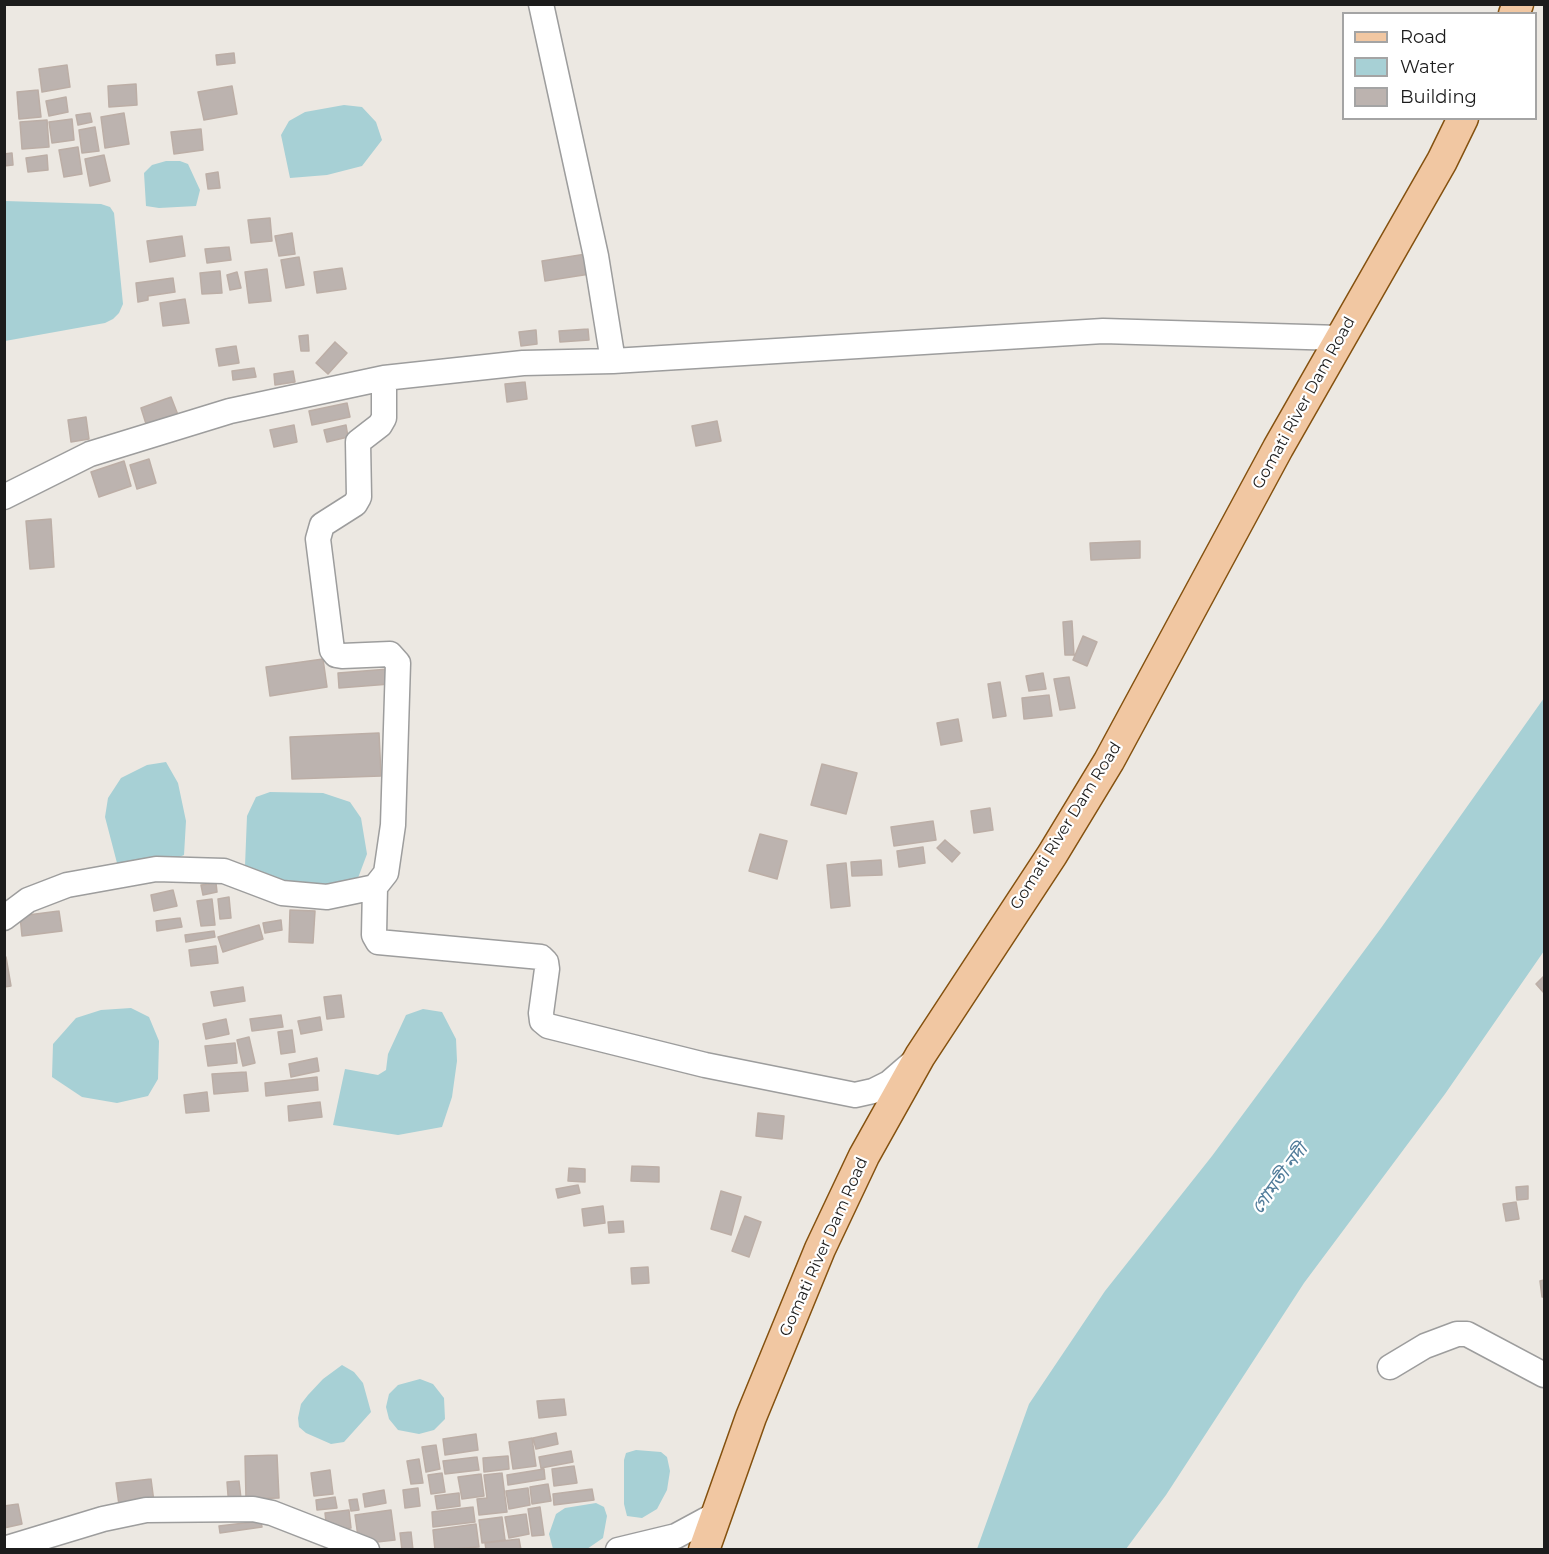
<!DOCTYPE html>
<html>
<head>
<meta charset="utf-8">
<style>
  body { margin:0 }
  #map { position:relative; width:1549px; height:1554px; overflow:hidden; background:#ece8e2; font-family:Montserrat,sans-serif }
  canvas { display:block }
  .frame { position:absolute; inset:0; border:6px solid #1c1c1c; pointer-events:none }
  .legend { position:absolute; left:1342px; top:12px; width:195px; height:108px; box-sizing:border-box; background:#fff; border:2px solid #a4a4a4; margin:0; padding:8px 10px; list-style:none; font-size:18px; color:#1c1c1c }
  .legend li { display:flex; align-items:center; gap:12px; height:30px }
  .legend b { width:30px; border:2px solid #a4a4a4 }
</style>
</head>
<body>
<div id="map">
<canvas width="1549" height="1554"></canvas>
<div class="frame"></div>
<ul class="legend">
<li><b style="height:8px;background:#f1c7a2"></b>Road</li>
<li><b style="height:16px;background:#a7d0d5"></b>Water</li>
<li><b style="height:16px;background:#bcb3af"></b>Building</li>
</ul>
</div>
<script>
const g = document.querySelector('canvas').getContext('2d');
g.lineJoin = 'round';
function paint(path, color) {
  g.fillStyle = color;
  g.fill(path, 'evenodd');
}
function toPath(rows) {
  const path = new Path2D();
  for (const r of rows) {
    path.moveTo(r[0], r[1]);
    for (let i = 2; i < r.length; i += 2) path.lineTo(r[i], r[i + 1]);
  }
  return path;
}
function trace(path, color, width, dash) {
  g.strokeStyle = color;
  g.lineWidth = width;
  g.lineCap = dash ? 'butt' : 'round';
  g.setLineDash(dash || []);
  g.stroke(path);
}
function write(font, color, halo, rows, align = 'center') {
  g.font = font + ' Montserrat,"Noto Sans Bengali",sans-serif';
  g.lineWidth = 4.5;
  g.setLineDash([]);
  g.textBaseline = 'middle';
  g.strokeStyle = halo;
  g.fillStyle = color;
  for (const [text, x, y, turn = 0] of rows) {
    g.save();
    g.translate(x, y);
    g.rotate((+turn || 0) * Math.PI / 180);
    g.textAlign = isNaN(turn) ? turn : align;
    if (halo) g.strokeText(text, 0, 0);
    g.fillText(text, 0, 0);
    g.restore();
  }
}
paint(toPath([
  [344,105,362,107,376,122,382,140,362,166,327,175,290,178,281,135,289,121,305,112],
  [166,161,180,161,188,164,200,190,196,206,159,208,146,206,144,173,152,165],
  [5,201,101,204,110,207,114,213,123,304,119,313,113,319,105,323,5,341],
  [1544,698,1544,951,1445,1094,1304,1283,1166,1495,1126,1549,977,1549,1029,1404,1105,1291,1212,1156,1381,928],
  [166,762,178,783,186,821,184,855,165,863,117,863,105,817,108,798,121,778,147,765],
  [270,792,323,793,350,802,361,818,367,854,358,878,332,889,307,893,245,866,247,816,256,797],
  [131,1008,149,1017,159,1041,158,1079,148,1096,117,1103,82,1097,52,1077,53,1044,76,1018,101,1010],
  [423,1009,442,1012,456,1039,457,1061,452,1097,442,1127,398,1135,333,1125,345,1069,378,1075,386,1070,388,1054,406,1015],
  [342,1365,354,1372,363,1383,371,1412,344,1442,331,1444,306,1433,299,1427,298,1418,301,1404,308,1395,323,1379],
  [420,1379,433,1384,444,1398,445,1419,434,1430,419,1434,398,1430,389,1419,386,1407,389,1394,398,1385],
  [636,1450,661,1452,667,1457,670,1471,667,1490,657,1509,642,1518,627,1516,624,1504,624,1460,626,1453],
  [596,1503,604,1507,607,1516,603,1538,587,1549,553,1549,549,1534,556,1514,565,1508]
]), '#a7d0d5');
const building = toPath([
  [234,53,235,63,217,65,216,55,234,53],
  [67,65,70,87,42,92,39,69,67,65],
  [136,84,137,105,109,107,108,86,136,84],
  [232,86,237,114,204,120,198,92,232,86],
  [38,90,41,117,19,119,17,92,38,90],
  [66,97,68,112,49,116,46,101,66,97],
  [90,113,92,122,78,125,76,115,90,113],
  [124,113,129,144,105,148,101,117,124,113],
  [72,119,74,140,52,143,49,122,72,119],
  [47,120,49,147,22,149,20,122,47,120],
  [95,127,99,151,82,153,79,130,95,127],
  [201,129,203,150,174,154,171,132,201,129],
  [78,147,82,174,64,177,59,150,78,147],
  [12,153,13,165,4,166,4,154,12,153],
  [47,155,48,170,28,172,26,158,47,155],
  [104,155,110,181,90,186,85,159,104,155],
  [218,172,220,188,208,189,206,174,218,172],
  [270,218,272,241,251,243,248,220,270,218],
  [292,233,295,254,279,256,275,236,292,233],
  [182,236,185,256,150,262,147,241,182,236],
  [229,247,231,260,207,263,205,249,229,247],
  [586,254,590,274,545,281,542,261,586,254],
  [299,257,304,285,286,288,281,260,299,257],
  [342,268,346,289,317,293,314,272,342,268],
  [267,269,271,301,249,303,245,272,267,269],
  [220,271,222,293,202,294,200,273,220,271],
  [237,272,241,288,230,290,227,275,237,272],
  [173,278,175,292,148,296,148,300,138,302,136,283,173,278],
  [185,299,189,323,163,326,160,303,185,299],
  [588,329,589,340,560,342,559,331,588,329],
  [536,330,537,344,521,346,519,332,536,330],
  [308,335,309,351,301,351,299,336,308,335],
  [335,342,347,353,328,374,316,363,335,342],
  [236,346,239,363,219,366,216,349,236,346],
  [254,368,256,377,233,380,232,371,254,368],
  [293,371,295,382,275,385,274,374,293,371],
  [525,382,527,399,507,402,505,384,525,382],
  [171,397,178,415,147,427,141,408,171,397],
  [347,403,350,417,312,425,309,411,347,403],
  [86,417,89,439,71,442,68,420,86,417],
  [717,421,721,441,696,446,692,426,717,421],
  [294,425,297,442,274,447,270,430,294,425],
  [346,425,348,437,327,442,324,430,346,425],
  [149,459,156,483,137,489,130,465,149,459],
  [124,461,131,486,99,497,91,472,124,461],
  [51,519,54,567,30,569,26,521,51,519],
  [1140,541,1140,558,1091,560,1090,543,1140,541],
  [1072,621,1074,655,1065,655,1063,622,1072,621],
  [1083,636,1097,642,1087,666,1073,660,1083,636],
  [323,659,327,687,270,696,266,667,323,659],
  [389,669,390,684,339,688,338,673,389,669],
  [1043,673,1046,689,1029,691,1026,676,1043,673],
  [1069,677,1075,708,1060,710,1054,679,1069,677],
  [1000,682,1006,716,993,718,988,684,1000,682],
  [1049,695,1052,716,1024,719,1022,698,1049,695],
  [958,719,962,741,941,745,937,723,958,719],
  [379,733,381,776,292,779,290,737,379,733],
  [822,764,857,773,846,814,811,805,822,764],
  [990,808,993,830,974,833,971,811,990,808],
  [933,821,936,840,894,846,891,827,933,821],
  [760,834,787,841,777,879,749,871,760,834],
  [945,840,960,853,952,862,937,848,945,840],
  [923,847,925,863,899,867,897,851,923,847],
  [881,860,882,875,852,876,851,862,881,860],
  [846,863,850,906,831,908,827,865,846,863],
  [216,883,217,892,203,895,201,885,216,883],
  [173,890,177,906,154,911,151,895,173,890],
  [229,897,231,918,220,919,218,899,229,897],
  [212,899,215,925,201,926,197,901,212,899],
  [290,910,315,911,313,943,289,942,290,910],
  [59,911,62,931,22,936,20,916,59,911],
  [180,918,182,927,157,931,156,921,180,918],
  [281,920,282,930,265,933,263,923,281,920],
  [259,925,263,939,223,952,218,937,259,925],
  [214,931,215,937,186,942,185,935,214,931],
  [216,946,218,963,191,966,189,950,216,946],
  [6,957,11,986,4,987,4,958,6,957],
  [1544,976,1544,993,1536,984,1544,976],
  [243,987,245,1001,214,1006,211,992,243,987],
  [341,995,344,1017,327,1019,324,997,341,995],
  [281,1015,283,1027,252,1031,250,1019,281,1015],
  [320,1017,322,1030,301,1034,298,1021,320,1017],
  [226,1019,229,1034,206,1039,203,1024,226,1019],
  [292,1030,295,1052,281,1054,278,1032,292,1030],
  [249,1037,255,1063,243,1066,237,1040,249,1037],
  [235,1043,237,1063,208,1066,205,1046,235,1043],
  [317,1058,319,1071,291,1077,289,1064,317,1058],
  [246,1072,248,1091,214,1094,212,1074,246,1072],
  [317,1077,318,1090,266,1096,265,1083,317,1077],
  [207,1092,209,1111,186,1113,184,1095,207,1092],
  [320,1102,322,1117,289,1121,288,1106,320,1102],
  [758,1113,784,1116,782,1139,756,1136,758,1113],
  [632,1166,659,1167,659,1182,631,1181,632,1166],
  [569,1168,585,1169,585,1182,568,1181,569,1168],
  [578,1185,580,1193,558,1198,556,1189,578,1185],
  [1528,1186,1528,1199,1517,1200,1516,1187,1528,1186],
  [721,1191,741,1197,731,1235,711,1229,721,1191],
  [1516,1202,1519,1219,1506,1221,1503,1204,1516,1202],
  [603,1206,605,1223,584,1226,582,1209,603,1206],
  [745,1216,761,1222,749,1257,732,1251,745,1216],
  [623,1221,624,1232,609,1233,608,1222,623,1221],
  [648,1267,649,1283,632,1284,631,1268,648,1267],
  [1544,1280,1544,1297,1542,1297,1540,1281,1544,1280],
  [564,1399,566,1415,539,1418,537,1401,564,1399],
  [556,1433,558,1444,536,1449,533,1438,556,1433],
  [476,1434,478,1450,445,1455,443,1439,476,1434],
  [532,1438,536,1466,513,1469,509,1442,532,1438],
  [436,1445,440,1469,426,1472,422,1447,436,1445],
  [571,1451,573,1462,541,1468,539,1457,571,1451],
  [277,1455,279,1498,246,1499,245,1456,277,1455],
  [508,1456,509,1469,484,1472,483,1458,508,1456],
  [477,1457,479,1470,445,1474,443,1461,477,1457],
  [419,1459,423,1483,411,1484,407,1461,419,1459],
  [574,1466,577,1483,554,1486,552,1469,574,1466],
  [544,1469,545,1479,508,1485,507,1475,544,1469],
  [330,1470,333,1494,314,1496,311,1473,330,1470],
  [442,1473,445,1492,431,1494,428,1475,442,1473],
  [502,1473,507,1512,479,1515,477,1499,487,1498,484,1475,502,1473],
  [481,1474,484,1496,462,1499,458,1477,481,1474],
  [151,1479,154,1502,119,1505,116,1483,151,1479],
  [239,1481,242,1507,229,1508,227,1482,239,1481],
  [548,1484,551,1501,532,1504,530,1487,548,1484],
  [418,1488,420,1506,405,1508,403,1490,418,1488],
  [528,1488,530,1505,509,1509,506,1491,528,1488],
  [592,1489,594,1500,554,1505,553,1494,592,1489],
  [384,1490,386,1503,365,1507,363,1494,384,1490],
  [459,1493,460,1506,437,1509,435,1496,459,1493],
  [335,1497,337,1508,317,1510,316,1500,335,1497],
  [357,1499,359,1510,351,1511,349,1500,357,1499],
  [18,1504,22,1524,4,1528,4,1506,18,1504],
  [473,1507,475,1522,433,1527,432,1512,473,1507],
  [540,1507,544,1535,532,1536,528,1509,540,1507],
  [349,1510,351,1528,327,1531,325,1513,349,1510],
  [391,1510,395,1540,359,1544,355,1515,391,1510],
  [526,1514,529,1534,509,1538,505,1517,526,1514],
  [502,1517,505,1540,482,1543,479,1520,502,1517],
  [261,1521,262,1527,220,1533,219,1526,261,1521],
  [476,1524,479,1547,435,1550,433,1530,476,1524],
  [411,1532,413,1550,402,1550,400,1533,411,1532],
  [519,1539,521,1550,486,1550,485,1543,519,1539]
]);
paint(building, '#bcb3af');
trace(building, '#bcaea6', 1.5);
const minor = toPath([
  [541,4,596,256,613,361],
  [4,497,90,454,230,411,384,378,523,363,613,361,1103,331,1340,338],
  [375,887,374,935,378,942,541,957,546,962,547,969,541,1013,542,1021,548,1026,705,1065,855,1095,873,1091,889,1083,911,1064],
  [4,918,28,900,67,885,156,869,224,871,282,893,327,897,375,887,386,873,393,825,398,663,390,654,342,656,336,655,332,650,318,539,322,525,355,504,359,497,358,442,380,425,384,418,384,378],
  [1390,1367,1425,1346,1457,1334,1467,1334,1544,1375],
  [4,1549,103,1519,146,1510,253,1509,272,1513,367,1550],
  [618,1550,676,1536,713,1516]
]);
const major = toPath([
  [1514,14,1518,4],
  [704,1550,751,1417,820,1249,864,1156,920,1056,1052,855,1109,761,1278,448,1442,161,1463,118]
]);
trace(minor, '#9d9d9d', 27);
trace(major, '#84510f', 33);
trace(minor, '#fff', 24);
trace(major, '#f1c7a2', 30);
write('16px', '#1c1c1c', '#fff', [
  ["Gomati River Dam Road",1304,403,-61],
  ["Gomati River Dam Road",1066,826,-58],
  ["Gomati River Dam Road",824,1247,-66]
]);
write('italic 18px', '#507b99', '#fff', [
  ["গোমতী নদী",1280,1179,-54]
]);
</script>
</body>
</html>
